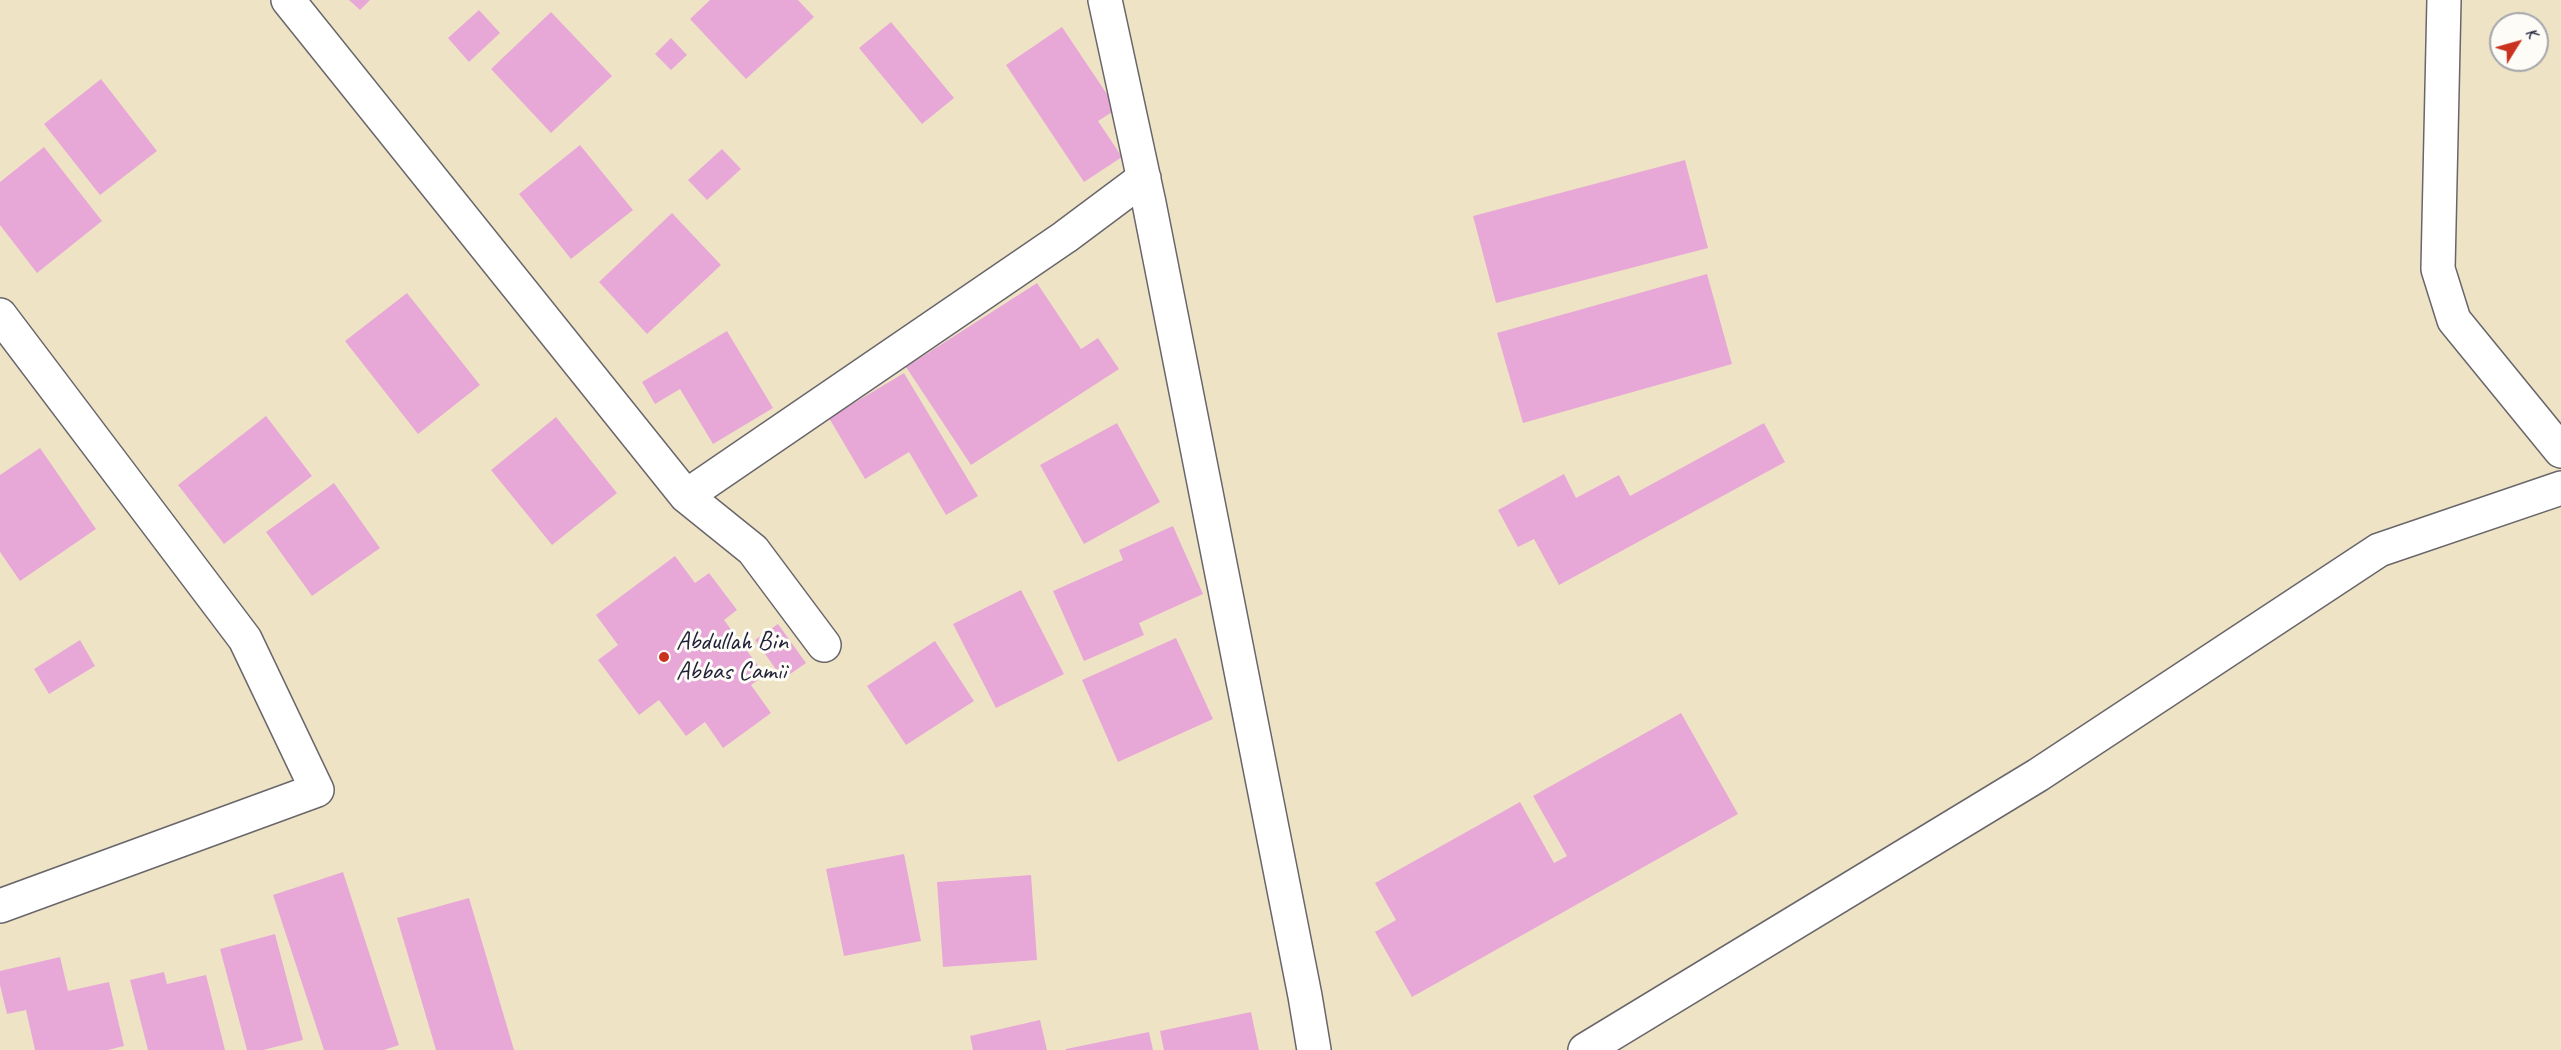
<!DOCTYPE html>
<html>
<head>
<meta charset="utf-8">
<style>
  body { margin:0 }
  #map { position:relative; width:2561px; height:1050px; overflow:hidden; background:#eee4c5; font-family:Caveat,sans-serif }
  canvas { display:block }
  .north { position:absolute; left:2489px; top:12px; width:60px; height:60px; box-sizing:border-box; background:#fdfcf7; border:2px solid #a5a5ac; border-radius:50%; rotate:53deg; font-size:16px; font-weight:700; line-height:24px; text-align:center; color:#22223b }
  .north::after { content:''; display:block; margin:auto; width:21px; height:27px; background:#c8321e; clip-path:polygon(50% 0,100% 100%,50% 72%,0 100%) }
</style>
</head>
<body>
<div id="map">
<canvas width="2561" height="1050"></canvas>
<div class="north">K</div>
</div>
<script>
const g = document.querySelector('canvas').getContext('2d');
g.lineJoin = 'round';
function paint(path, color) {
  g.fillStyle = color;
  g.fill(path, 'evenodd');
}
function toPath(rows) {
  const path = new Path2D();
  for (const r of rows) {
    path.moveTo(r[0], r[1]);
    for (let i = 2; i < r.length; i += 2) path.lineTo(r[i], r[i + 1]);
  }
  return path;
}
function trace(path, color, width, dash) {
  g.strokeStyle = color;
  g.lineWidth = width;
  g.lineCap = dash ? 'butt' : 'round';
  g.setLineDash(dash || []);
  g.stroke(path);
}
function write(font, color, halo, rows, align = 'center') {
  g.font = font + ' Caveat,sans-serif';
  g.lineWidth = 6;
  g.setLineDash([]);
  g.textBaseline = 'middle';
  g.strokeStyle = halo;
  g.fillStyle = color;
  for (const [text, x, y, turn = 0] of rows) {
    g.save();
    g.translate(x, y);
    g.rotate((+turn || 0) * Math.PI / 180);
    g.textAlign = isNaN(turn) ? turn : align;
    if (halo) g.strokeText(text, 0, 0);
    g.fillText(text, 0, 0);
    g.restore();
  }
}
paint(toPath([
  [349,0,370,0,360,10],
  [710,0,798,0,814,17,746,79,690,19],
  [479,10,500,33,469,62,448,38],
  [551,12,612,76,551,133,491,69],
  [891,22,954,98,922,124,859,48],
  [1062,27,1117,109,1098,121,1122,157,1084,182,1006,65],
  [671,38,687,55,671,70,655,54],
  [101,79,157,151,100,195,44,124],
  [580,145,633,210,571,259,519,194],
  [44,147,102,221,37,273,0,225,0,182],
  [722,149,741,169,707,200,688,180],
  [1685,160,1708,248,1496,303,1473,216],
  [672,213,721,265,647,334,599,282],
  [1707,274,1732,364,1523,423,1497,333],
  [1037,283,1081,349,1098,338,1119,369,971,465,906,367],
  [407,293,480,385,418,434,345,341],
  [727,331,773,408,713,444,680,389,655,404,642,382],
  [904,373,978,496,946,515,909,452,865,479,829,418],
  [266,416,312,476,224,544,178,485],
  [556,417,617,493,552,545,491,470],
  [1117,423,1160,502,1084,544,1040,465],
  [1764,423,1785,462,1559,585,1534,539,1518,547,1498,510,1564,474,1576,498,1619,475,1630,496],
  [40,448,96,529,20,581,0,552,0,475],
  [334,483,380,548,312,596,266,532],
  [1173,526,1203,594,1139,623,1144,635,1084,661,1053,591,1123,560,1119,550],
  [675,556,695,583,709,573,737,610,724,620,765,675,751,685,771,713,723,748,705,722,686,736,659,700,639,715,598,660,618,645,596,615],
  [1021,590,1064,674,996,708,953,624],
  [778,624,806,663,783,679,755,640],
  [1176,638,1213,719,1118,762,1082,680],
  [80,640,95,666,49,694,34,669],
  [935,641,974,701,906,745,867,686],
  [1681,713,1738,814,1412,997,1375,932,1396,920,1375,883,1520,802,1554,863,1567,856,1533,796],
  [904,854,921,941,844,956,826,869],
  [343,872,399,1045,384,1050,324,1050,273,895],
  [1031,875,1037,960,943,967,937,882],
  [469,898,514,1050,436,1050,397,918],
  [275,934,303,1040,263,1050,247,1050,220,949],
  [60,957,68,991,109,982,124,1046,108,1050,35,1050,26,1010,7,1014,0,985,0,971],
  [164,972,167,984,206,975,225,1050,148,1050,130,980],
  [1251,1012,1259,1050,1164,1050,1160,1031],
  [1040,1020,1047,1050,973,1050,970,1036],
  [1149,1032,1153,1050,1066,1050,1066,1049]
]), '#e8a8d7');
const minor = toPath([
  [288,0,686,496,753,550,824,645],
  [1105,0,1149,203,1305,996,1314,1050],
  [2444,0,2438,269,2454,320,2561,451],
  [0,315,245,639,317,790,0,906],
  [686,496,1065,237,1144,178],
  [1585,1050,2038,775,2379,550,2561,488]
]);
trace(minor, '#69666b', 36);
trace(minor, '#fff', 33);
for (const [x, y, r, color] of [
  [664,657,6,"#c8321e"]
]) {
  const dot = new Path2D();
  dot.arc(x, y, r, 0, 2 * Math.PI);
  g.fillStyle = color;
  g.fill(dot);
  trace(dot, '#fdfcf7', 2);
}
write('26px', '#22223b', '#fdfcf7', [
  ["Abdullah Bin",676,642],
  ["Abbas Camii",676,672]
], 'left');
</script>
</body>
</html>
